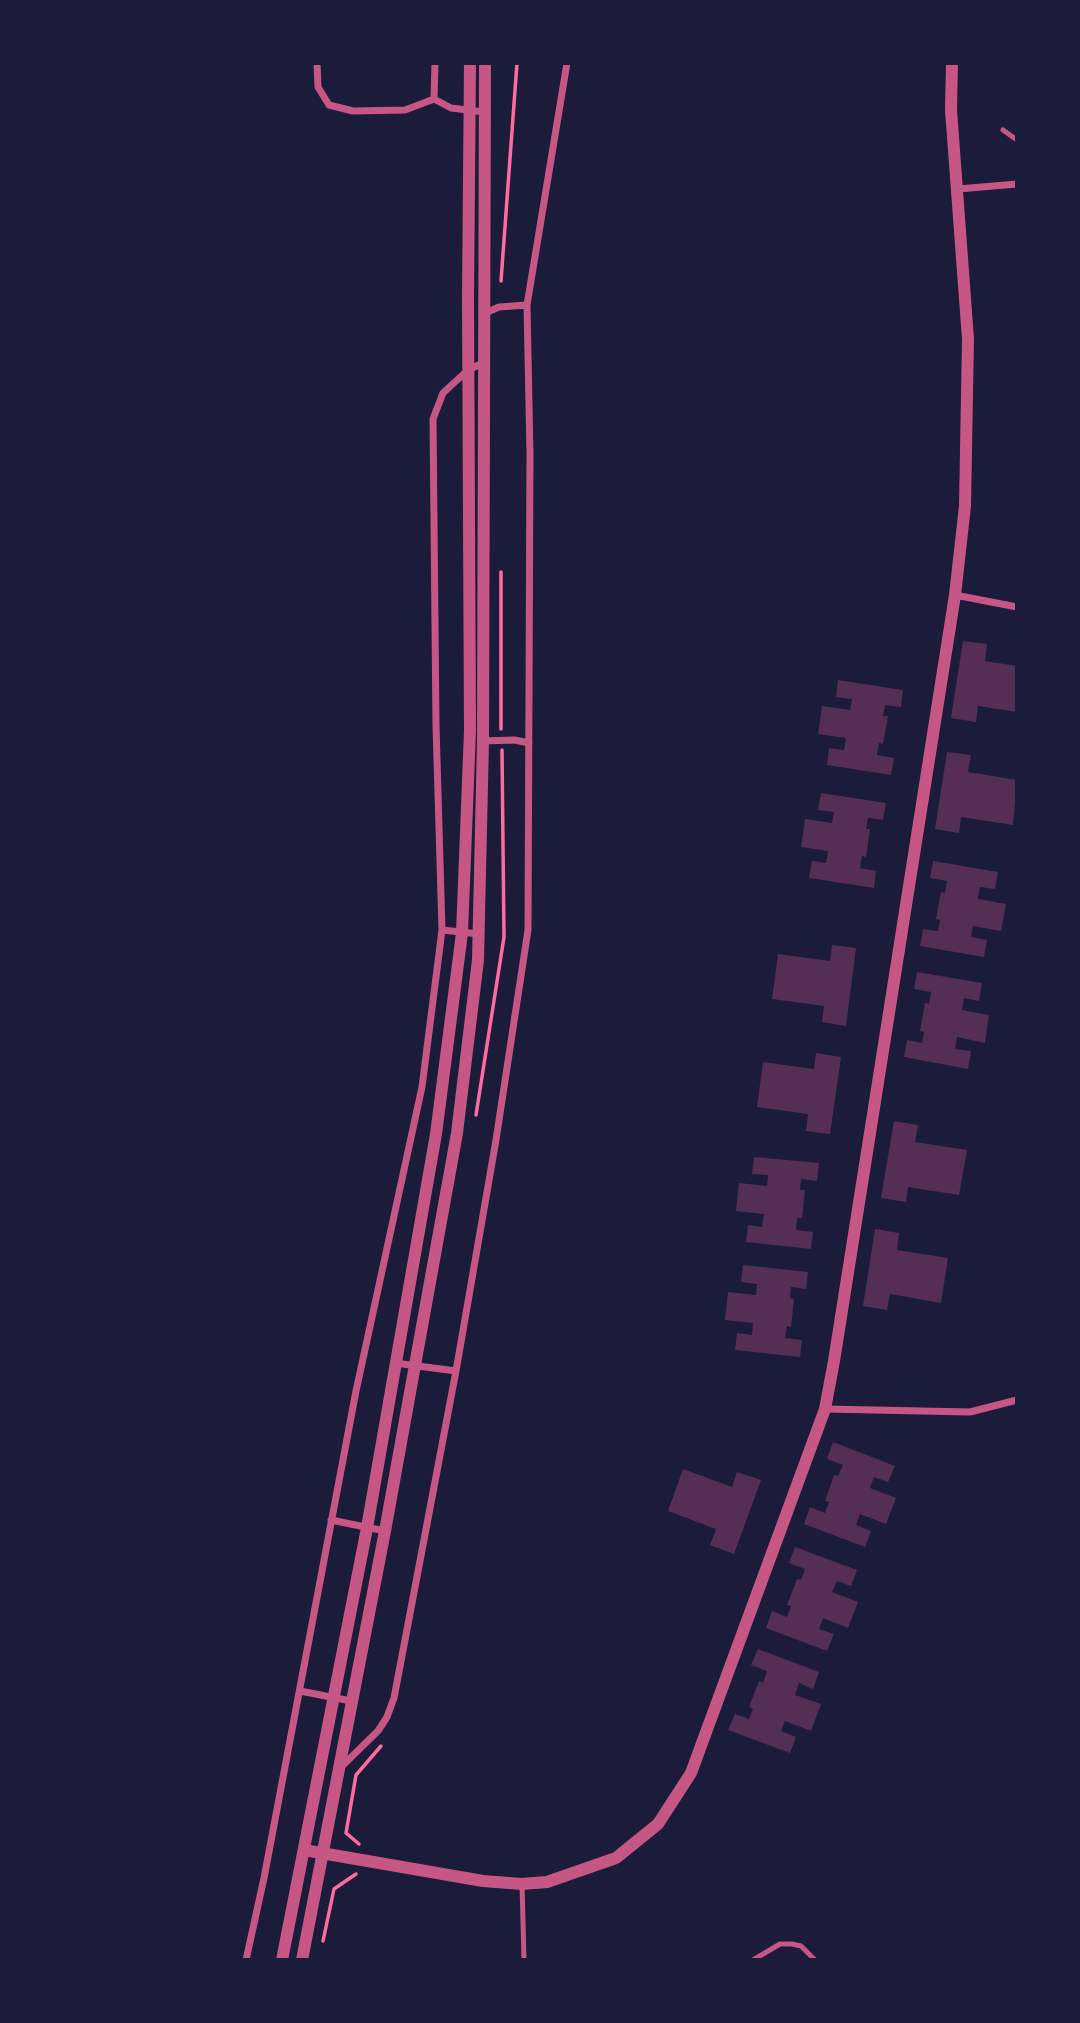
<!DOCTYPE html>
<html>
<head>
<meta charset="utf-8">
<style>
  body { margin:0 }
  #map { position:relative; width:1080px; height:2023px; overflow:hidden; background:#1b1b3a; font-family:Barlow,sans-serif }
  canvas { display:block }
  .frame { position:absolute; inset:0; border:65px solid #1b1b3a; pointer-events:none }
</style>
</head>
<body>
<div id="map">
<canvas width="1080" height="2023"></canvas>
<div class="frame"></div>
</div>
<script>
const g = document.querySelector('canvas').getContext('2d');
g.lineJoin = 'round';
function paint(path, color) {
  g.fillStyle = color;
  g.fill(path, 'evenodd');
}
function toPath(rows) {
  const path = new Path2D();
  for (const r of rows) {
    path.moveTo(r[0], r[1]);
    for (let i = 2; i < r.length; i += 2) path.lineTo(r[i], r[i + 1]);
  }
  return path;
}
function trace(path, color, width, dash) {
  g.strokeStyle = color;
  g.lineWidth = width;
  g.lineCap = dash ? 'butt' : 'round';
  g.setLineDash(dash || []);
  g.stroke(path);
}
paint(toPath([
  [963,641,987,644,985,661,1017,666,1017,712,978,706,976,722,951,718],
  [838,680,903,690,901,707,885,705,883,716,888,716,883,744,879,743,877,755,894,758,891,775,827,765,829,748,844,750,846,738,818,734,822,706,850,710,852,699,836,697],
  [947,752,971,755,968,772,1017,780,1013,825,961,817,959,833,935,829],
  [821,793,886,803,883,820,868,818,866,829,870,829,866,857,862,856,860,868,876,871,874,888,809,878,812,861,826,863,828,851,801,847,805,819,832,823,834,812,818,810],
  [933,861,998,872,995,889,980,887,978,899,1006,904,1001,931,973,926,971,937,987,940,984,957,920,946,923,929,938,931,940,920,936,919,941,892,945,893,947,881,930,878],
  [832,945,856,948,846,1026,822,1022,824,1006,772,999,778,954,830,961],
  [917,972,982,983,979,1001,964,998,962,1010,989,1015,985,1043,957,1037,955,1049,971,1051,968,1069,904,1057,907,1040,922,1043,924,1032,920,1031,925,1003,929,1004,931,992,914,989],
  [816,1053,841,1057,830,1134,806,1131,808,1114,757,1107,763,1062,814,1069],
  [894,1121,918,1125,915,1142,967,1150,959,1195,908,1187,906,1202,881,1198],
  [754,1157,819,1163,817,1181,801,1179,800,1190,805,1190,802,1218,797,1218,796,1230,813,1232,811,1249,746,1242,748,1225,762,1227,764,1214,736,1211,739,1183,767,1186,768,1175,752,1174],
  [875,1229,899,1233,897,1250,948,1258,941,1303,890,1294,887,1310,863,1306],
  [743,1265,808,1272,806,1289,791,1287,790,1298,794,1299,791,1327,787,1326,785,1338,802,1340,800,1357,735,1350,737,1333,752,1335,753,1323,725,1320,728,1292,756,1295,757,1284,741,1282],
  [833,1442,895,1466,888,1482,874,1477,870,1488,896,1498,886,1524,860,1514,856,1525,871,1531,865,1547,804,1524,810,1507,825,1513,829,1502,825,1501,834,1475,838,1476,843,1465,827,1459],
  [683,1469,732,1487,737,1472,761,1480,734,1554,710,1545,716,1529,668,1511],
  [795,1547,857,1570,851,1586,837,1581,832,1592,858,1602,848,1628,823,1618,819,1629,834,1634,827,1651,766,1628,772,1611,787,1617,791,1606,787,1605,797,1579,801,1580,805,1569,789,1563],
  [758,1649,819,1672,813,1689,799,1683,795,1695,821,1704,811,1731,785,1721,781,1731,796,1737,790,1753,728,1730,735,1714,749,1719,753,1709,749,1707,759,1681,763,1683,767,1671,751,1665]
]), '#542f53');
trace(toPath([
  [501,281,517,63],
  [501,572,501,729],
  [476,1115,504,937,502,750],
  [359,1844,346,1833,356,1775,381,1746],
  [323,1941,334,1889,356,1874]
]), '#ff6b9d', 3.5);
trace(toPath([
  [1003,130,1017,140],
  [522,1884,524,1960],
  [753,1960,780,1944,792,1944,801,1946,815,1960]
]), '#c65784', 5);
trace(toPath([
  [317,63,318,87,329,105,353,111,405,110,434,99],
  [434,99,451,108,484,112],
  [434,99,435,63],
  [958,189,1017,184],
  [483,314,499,307,527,305],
  [955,595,1017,607],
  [481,741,515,740,529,743],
  [442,930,479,934],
  [395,1363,456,1371],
  [825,1409,970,1412,1017,1400],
  [331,1520,385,1531],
  [300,1691,351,1701],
  [341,1767,378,1731,387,1717,394,1698,456,1371,496,1140,528,930,530,454,527,305,567,63],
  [246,1960,264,1878,356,1391,422,1087,442,930,436,725,433,419,443,393,468,370,483,363]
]), '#c65784', 7);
trace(toPath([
  [304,1850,483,1881,522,1884,547,1882,616,1858,658,1824,691,1773,825,1409,834,1361,955,595,965,506,968,339,951,110,952,63],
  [282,1960,367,1528,436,1134,462,933,470,731,468,298,470,63],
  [302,1960,385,1531,457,1133,478,960,483,741,485,63]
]), '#c65784', 12);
</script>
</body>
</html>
